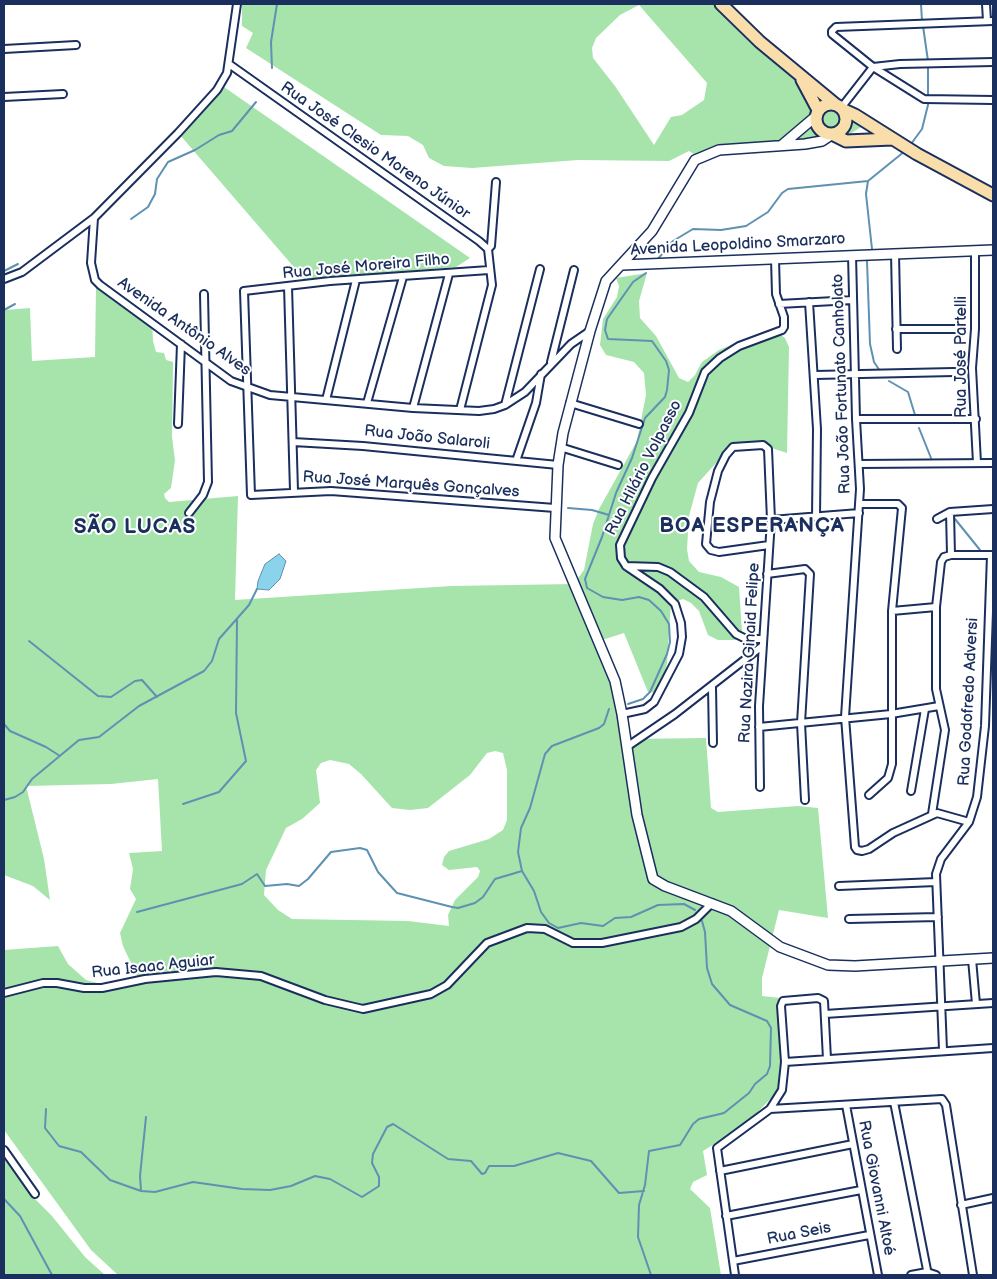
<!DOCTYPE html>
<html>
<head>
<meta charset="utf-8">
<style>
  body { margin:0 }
  #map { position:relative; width:997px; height:1279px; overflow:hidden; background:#fff; font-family:"Balsamiq Sans",sans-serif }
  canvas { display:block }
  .frame { position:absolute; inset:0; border:5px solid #1b2f5e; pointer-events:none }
</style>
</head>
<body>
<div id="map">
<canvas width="997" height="1279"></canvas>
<div class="frame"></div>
</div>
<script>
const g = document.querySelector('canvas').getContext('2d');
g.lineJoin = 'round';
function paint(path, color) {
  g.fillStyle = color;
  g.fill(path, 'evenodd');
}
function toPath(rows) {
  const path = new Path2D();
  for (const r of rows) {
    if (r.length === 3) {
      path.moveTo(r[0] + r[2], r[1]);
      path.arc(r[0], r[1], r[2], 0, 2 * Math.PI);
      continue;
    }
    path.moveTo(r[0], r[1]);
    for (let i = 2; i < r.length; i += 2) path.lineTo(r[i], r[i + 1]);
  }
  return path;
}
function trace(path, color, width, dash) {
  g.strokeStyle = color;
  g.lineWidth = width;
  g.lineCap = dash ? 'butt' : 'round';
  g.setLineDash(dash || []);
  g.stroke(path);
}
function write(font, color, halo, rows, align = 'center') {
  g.font = font + ' "Balsamiq Sans",sans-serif';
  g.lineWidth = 4;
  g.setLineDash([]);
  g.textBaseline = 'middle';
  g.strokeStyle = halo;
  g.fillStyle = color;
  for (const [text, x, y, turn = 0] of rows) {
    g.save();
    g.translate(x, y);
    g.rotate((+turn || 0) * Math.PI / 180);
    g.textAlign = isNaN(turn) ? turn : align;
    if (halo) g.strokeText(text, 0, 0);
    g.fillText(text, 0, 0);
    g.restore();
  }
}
paint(toPath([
  [242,4,716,4,776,61,822,99,861,127,841,140,697,156,689,151,669,161,578,160,472,168,444,166,429,158,423,145,408,136,381,135,246,48,253,33,242,26],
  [639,5,707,83,704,100,682,115,671,117,654,145,615,86,593,58,592,48,596,38,620,15],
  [224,87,470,258,456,267,305,280,180,135],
  [647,273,639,301,640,318,656,336,679,378,688,382,695,375,702,362,719,350,740,341,778,333,785,338,789,347,787,453,759,444,734,443,698,483,689,516,687,549,689,561,699,572,721,577,739,587,742,632,737,640,718,640,708,635,699,611,691,603,683,599,671,603,667,663,662,688,658,693,648,692,624,633,602,640,625,739,706,738,711,808,718,812,798,806,818,808,828,918,779,910,762,978,762,996,780,998,784,1056,779,1090,746,1124,703,1151,707,1175,693,1182,690,1189,710,1208,721,1275,118,1275,91,1250,4,1130,4,950,58,946,68,964,86,980,105,985,138,978,123,946,120,933,136,899,130,889,133,869,129,853,162,851,158,779,111,784,26,786,44,859,50,900,33,886,4,875,4,310,30,308,32,361,95,357,96,287,152,321,153,341,156,352,164,353,166,360,173,362,172,437,175,460,171,488,164,494,165,498,169,502,238,496,235,600,451,586,574,584,584,570,593,524,599,509,637,441,646,395,644,373,634,362,606,355,600,345,603,319,617,297,619,286,616,278],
  [495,751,503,753,507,770,507,820,503,830,489,839,449,851,444,857,442,865,449,870,477,867,480,871,478,877,455,900,448,915,449,926,408,921,292,919,278,910,264,895,266,870,286,828,302,819,320,803,316,770,321,763,330,760,349,764,361,774,392,808,410,810,428,808,470,775,487,753],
  [4,1155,30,1194,52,1216,85,1257,105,1275,4,1275]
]), '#a6e4ab');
const water = toPath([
  [279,554,286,561,280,579,269,590,257,589,258,581,265,564,279,554]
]);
paint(water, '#8ad3ea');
trace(water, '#5e91b2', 1);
trace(toPath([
  [921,4,922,21],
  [923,26,928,61],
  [272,68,271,42,277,4],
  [911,144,922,129,928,105,928,66],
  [868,181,866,194,872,249],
  [131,219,148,207,155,194,157,179,168,162,195,150,219,135,232,131,256,102],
  [657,260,673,241,693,229,721,230,746,226,768,212,782,193,788,189,868,181,905,151],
  [867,261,870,344,874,362,880,371],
  [4,271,18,264],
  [4,310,15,304],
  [889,381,908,392,915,415],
  [919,428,931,458],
  [568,508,592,510,609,515],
  [955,519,980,550],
  [29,641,98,696,111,697,135,681,142,680,157,697],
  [628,704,643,699,650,692,667,654,670,642,669,624,661,611,649,600,639,597,622,600,603,597,587,588,585,579,602,537,616,493,632,458,645,418,665,397,667,390,669,370,666,361,652,341,608,339,605,330,607,319,633,282,646,273],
  [609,709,604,724,599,728,552,746,545,754,530,808,521,828,518,852,522,871,534,891,541,912,549,923,558,928,581,923,603,926,615,918,631,917,658,905,684,904,695,910],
  [4,724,10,731,46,747,60,756],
  [4,800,15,797,23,792,32,779,79,740,99,737,139,706,204,671,212,661,219,639,249,605,257,589],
  [183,804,219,792,246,761,236,713,237,620],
  [137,912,242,884,257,874,265,886,287,884,299,886,308,879,331,852,360,848,367,850,378,872,397,893,452,907,458,908,475,903,483,897,495,879,522,871],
  [46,1109,45,1128,59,1146,81,1152,110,1180,141,1191,155,1192,193,1182,242,1189,270,1190,291,1186,315,1176,330,1179,362,1197,379,1186,379,1177,372,1163,373,1154,387,1127,393,1124,448,1159,471,1161,482,1174,485,1173,489,1166,514,1166,558,1153,591,1161,619,1193,644,1191],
  [141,1191,140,1176,146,1117],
  [4,1199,20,1216,52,1275],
  [651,1275,638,1237,639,1205,645,1185,649,1151,680,1145,693,1124,699,1119,724,1113,749,1093,755,1084,767,1074,770,1066,771,1028,767,1021,730,1005,712,984,707,968,705,932,702,921]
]), '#5e91b2', 2);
const street = toPath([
  [986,4,987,21],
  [993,21,836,27,832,31,832,34,873,67,924,99,993,100],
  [4,49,76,45],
  [229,64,479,241,488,249,492,285,460,410],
  [4,97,63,94],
  [841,108,873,67,900,64,993,62],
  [94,218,91,263,95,280,100,285,231,381,270,395,413,408,479,411,494,409,505,405,525,392,571,344,590,331],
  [488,249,491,246,496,182],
  [975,251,975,329,972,368,977,463],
  [895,253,897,349],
  [852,255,856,419,860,489,845,717,855,847,857,850,862,851,869,849,893,833,937,813,969,822],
  [489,270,330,281,244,291,251,495,331,491,555,508],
  [4,279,22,272,94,218,178,133,217,90,227,73,237,4],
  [288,286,294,491],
  [809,302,817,429,816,517],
  [779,304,853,300],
  [896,329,960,329],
  [551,362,574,270],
  [815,375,954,372],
  [326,400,356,280],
  [367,403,403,277],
  [570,403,639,424],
  [505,405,540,269],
  [413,408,449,274],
  [856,419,976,419],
  [178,424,181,344],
  [293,442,363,446,558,465],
  [560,447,618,465],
  [516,461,536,403,541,374],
  [859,464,993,463],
  [860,504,898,504,902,508,892,611,892,764,888,778,869,795],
  [950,512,951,555],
  [189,513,203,495,208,482,204,294],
  [937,519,950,512,993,509],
  [771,520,859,513],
  [626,566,658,567,670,572,704,597,736,634,746,639,762,639],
  [767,574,805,569,810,574,801,723,805,800],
  [892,611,936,607],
  [712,687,713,743],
  [622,714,645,709,654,702,679,654,682,637,681,623,675,604,660,589,626,566,621,558,620,545,652,478,689,413,705,372,720,358,739,346,782,330,784,327,784,317,776,294,775,259],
  [759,727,891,714,939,706],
  [628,746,675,714,761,647],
  [760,787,759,706,771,520,768,449,763,445,733,447,726,455,718,471,710,502,706,544,711,550,719,552,769,545],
  [911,791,925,709],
  [932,814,945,730,936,689,936,607,941,562,944,557,951,555,993,555],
  [839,886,936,882],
  [849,919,938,917],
  [972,959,976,1004],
  [4,993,43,983,57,983,84,988,102,988,145,979,216,972,261,976,325,1000,363,1009,431,994,447,985,487,943,527,928,545,929,573,943,602,943,681,927,696,919,712,903],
  [825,1014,993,1003],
  [943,1050,936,874,941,859,969,822,977,797,985,726,991,555],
  [785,1062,993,1048],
  [894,1102,928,1275],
  [846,1105,878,1275],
  [770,1109,942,1099,946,1105,973,1275],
  [4,1150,35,1194],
  [720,1171,853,1144],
  [961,1205,993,1198],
  [726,1216,861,1190],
  [733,1261,869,1235],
  [735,1275,717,1148,770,1109,782,1090,785,1062,781,1006,783,1001,818,998,824,1001,827,1059],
  [911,1275,927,1272,936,1275]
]);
const secondary = toPath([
  [831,135,822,141,805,144,719,150,695,160,652,231,606,281,590,331,563,433,558,465,555,538,615,681,622,714,637,815,653,879,665,886,731,911,780,947,828,965,855,966,993,958],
  [782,145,815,117],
  [622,265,993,250]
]);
const highway = toPath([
  [721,4,760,42,835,104],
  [802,80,818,110],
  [831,119,15],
  [844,110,855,115,917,154,993,195],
  [832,134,846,141,892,139]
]);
trace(street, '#1b2f5e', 10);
trace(secondary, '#1b2f5e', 12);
trace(highway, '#1b2f5e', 15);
trace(street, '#fff', 6);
trace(secondary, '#fff', 9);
trace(highway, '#f9deab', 11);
write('16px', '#1b2f5e', '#fff', [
  ["Rua José Clesio Moreno Júnior",375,151,35],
  ["Avenida Leopoldino Smarzaro",738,245,-3],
  ["Rua José Moreira Filho",366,267,-5],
  ["Avenida Antônio Alves",184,327,35],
  ["Rua José Partelli",962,357,-90],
  ["Rua João Fortunato Canholato",842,384,-92],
  ["Rua João Salaroli",427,438,6],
  ["Rua Hilário Volpasso",644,468,-63],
  ["Rua José Marquês Gonçalves",411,485,4],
  ["Rua Nazira Ginaid Felipe",750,653,-87],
  ["Rua Godofredo Adversi",969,702,-87],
  ["Rua Isaac Aguiar",153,967,-6],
  ["Rua Giovanni Altoé",876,1188,79],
  ["Rua Seis",799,1234,-11]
]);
g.letterSpacing = '1px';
write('bold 21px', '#1b2f5e', '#fff', [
  ["BOA ESPERANÇA",752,527],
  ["SÃO LUCAS",135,528]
]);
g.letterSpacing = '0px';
</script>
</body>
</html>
